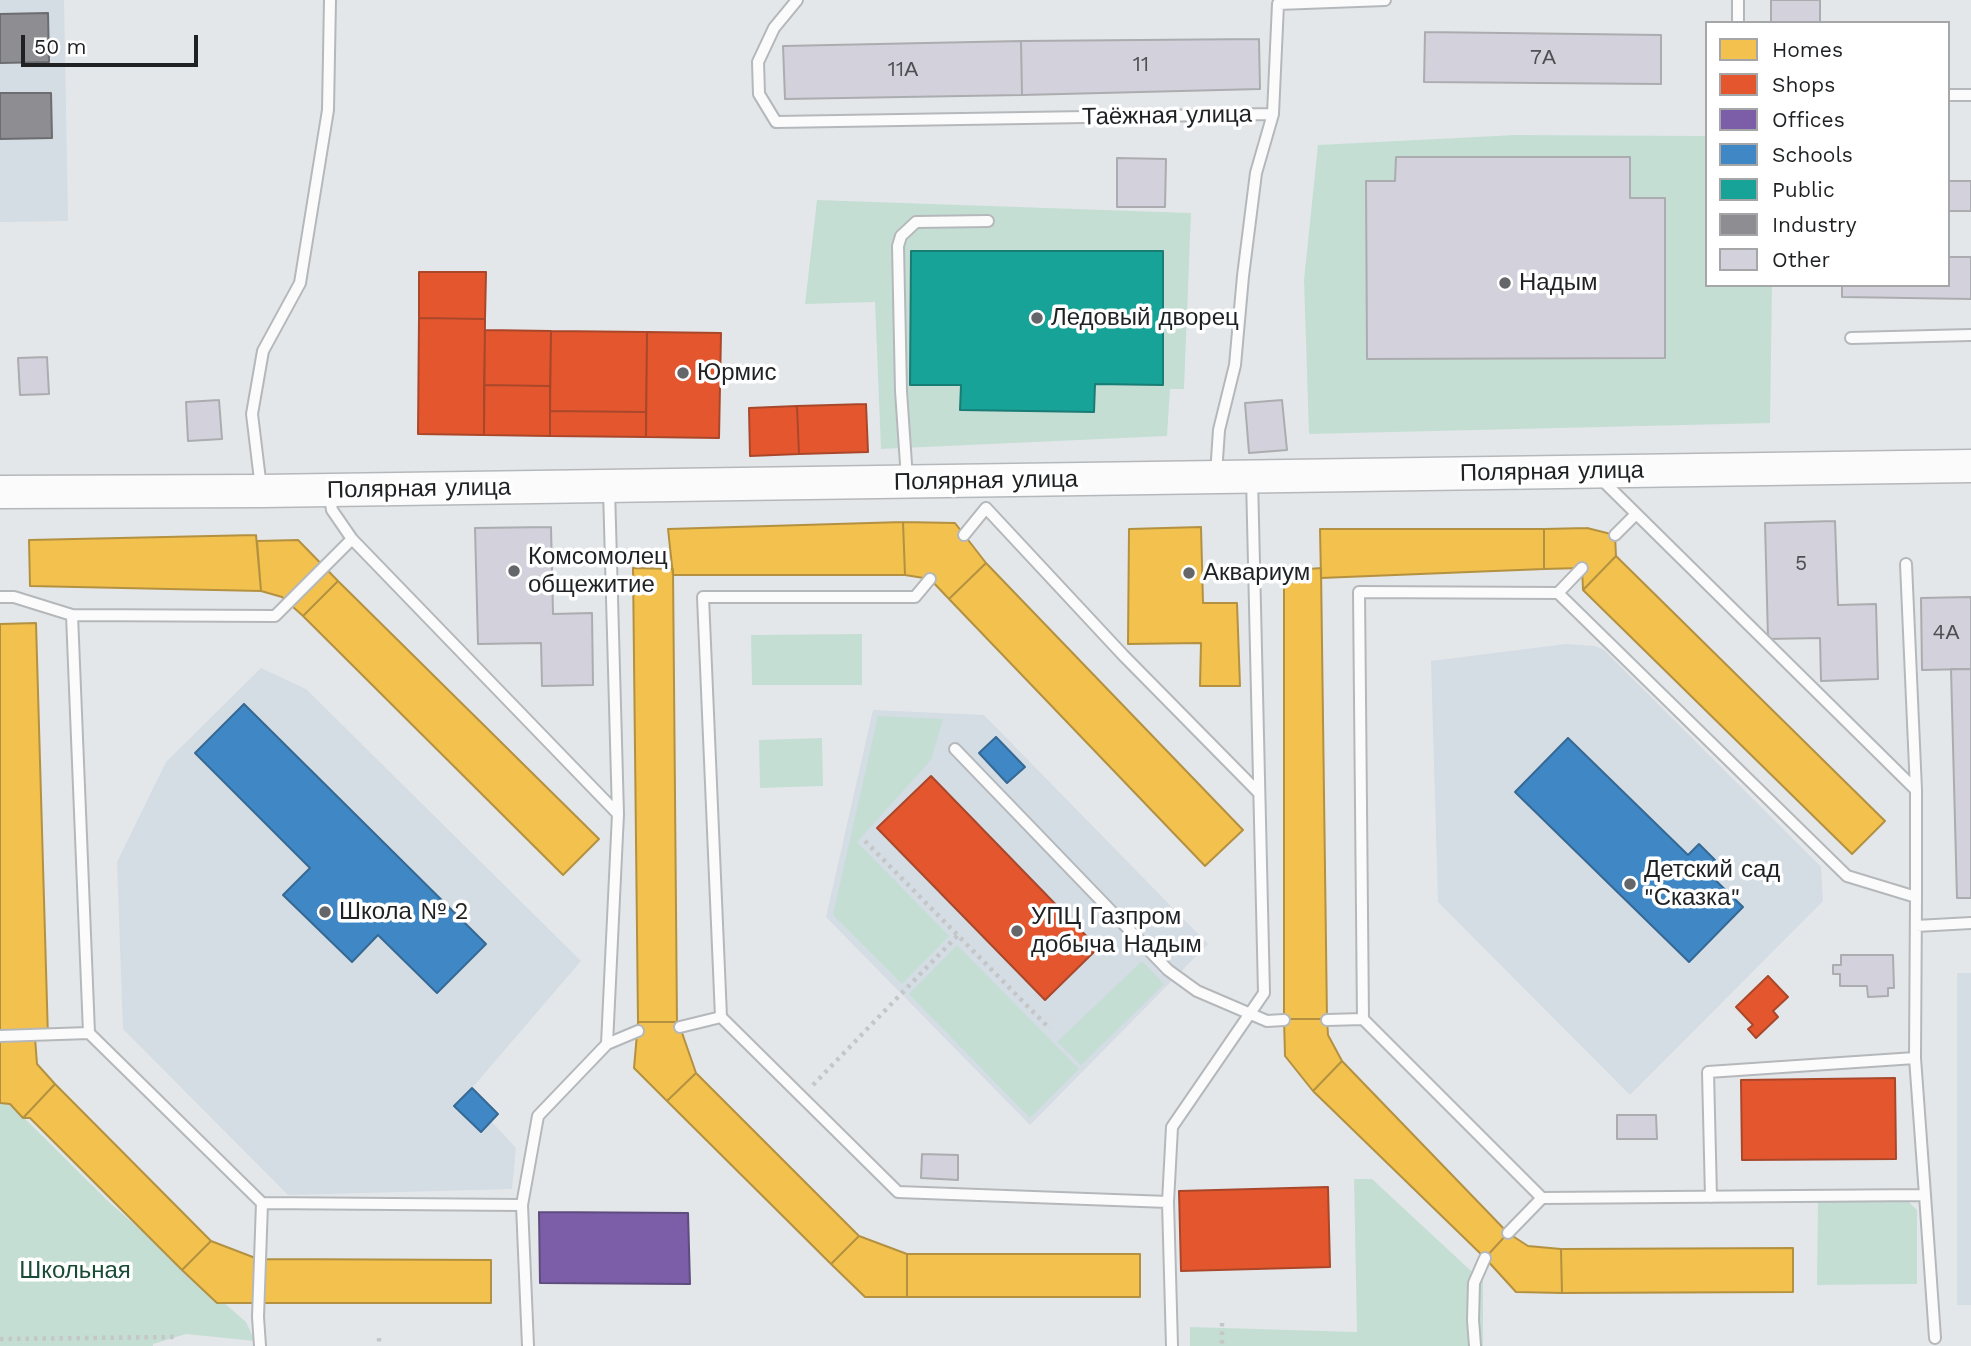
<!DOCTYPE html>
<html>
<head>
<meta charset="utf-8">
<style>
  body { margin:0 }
  #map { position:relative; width:1971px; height:1346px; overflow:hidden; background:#e4e7ea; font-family:"Work Sans",sans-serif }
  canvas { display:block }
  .legend { position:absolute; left:1705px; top:21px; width:245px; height:266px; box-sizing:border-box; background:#fff; border:2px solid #a5a6a7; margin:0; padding:9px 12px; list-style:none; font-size:21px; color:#1f2123 }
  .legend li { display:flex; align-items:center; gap:14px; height:35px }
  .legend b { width:35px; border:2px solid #a5a6a7 }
  .scale { position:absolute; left:21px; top:35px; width:177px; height:32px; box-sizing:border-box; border:4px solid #1f2123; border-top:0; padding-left:9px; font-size:21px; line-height:24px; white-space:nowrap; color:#1f2123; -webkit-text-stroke:5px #fff; paint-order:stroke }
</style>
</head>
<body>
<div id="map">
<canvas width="1971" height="1346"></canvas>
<ul class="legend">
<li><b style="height:19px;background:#f2c14e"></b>Homes</li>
<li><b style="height:19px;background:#e4572e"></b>Shops</li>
<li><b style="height:19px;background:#7b5ea7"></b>Offices</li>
<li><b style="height:19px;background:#3f88c5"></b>Schools</li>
<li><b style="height:19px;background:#17a398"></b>Public</li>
<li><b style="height:19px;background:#8d8d92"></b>Industry</li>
<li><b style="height:19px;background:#d3d1db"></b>Other</li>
</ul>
<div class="scale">50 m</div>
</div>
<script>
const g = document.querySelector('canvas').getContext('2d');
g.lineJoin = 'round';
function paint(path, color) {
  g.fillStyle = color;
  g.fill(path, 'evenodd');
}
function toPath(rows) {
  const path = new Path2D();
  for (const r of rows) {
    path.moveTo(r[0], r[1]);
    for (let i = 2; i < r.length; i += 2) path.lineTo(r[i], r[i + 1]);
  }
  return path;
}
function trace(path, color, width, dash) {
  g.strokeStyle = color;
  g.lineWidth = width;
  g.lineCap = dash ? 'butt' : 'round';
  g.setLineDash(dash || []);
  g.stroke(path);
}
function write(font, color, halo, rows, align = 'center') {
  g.font = font + ' "Work Sans",sans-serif';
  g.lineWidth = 7;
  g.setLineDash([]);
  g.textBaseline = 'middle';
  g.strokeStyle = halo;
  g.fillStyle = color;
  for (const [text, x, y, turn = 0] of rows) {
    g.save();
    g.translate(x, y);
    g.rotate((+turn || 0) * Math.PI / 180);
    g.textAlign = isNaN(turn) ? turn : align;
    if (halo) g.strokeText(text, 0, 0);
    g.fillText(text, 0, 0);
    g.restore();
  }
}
paint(toPath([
  [0,0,64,0,68,221,0,222],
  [1566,644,1595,646,1604,650,1821,867,1823,901,1630,1095,1438,902,1431,661],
  [261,668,306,689,581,961,472,1088,498,1114,491,1121,516,1148,512,1189,288,1195,123,1029,117,862,166,762],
  [873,710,984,715,1208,944,1030,1125,826,917],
  [1957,973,1971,973,1971,1305,1957,1305]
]), '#d4dce4');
paint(toPath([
  [1515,135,1707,136,1707,285,1772,285,1770,423,1309,434,1304,280,1318,145],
  [817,200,1191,213,1184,389,1170,389,1167,436,881,449,875,302,805,304],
  [862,634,862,685,752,685,751,635],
  [878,716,943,719,931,760,857,842,949,936,902,984,833,915],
  [822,738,823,786,760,788,759,740],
  [957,945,1079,1069,1030,1118,909,994],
  [1142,961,1164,984,1081,1065,1057,1042],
  [0,1094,110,1203,246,1322,255,1341,186,1334,153,1344,153,1346,0,1346],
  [1354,1179,1372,1179,1483,1282,1483,1346,1190,1346,1190,1327,1357,1332],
  [1905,1198,1917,1210,1917,1284,1817,1285,1818,1199]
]), '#c5ded4');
const homes = toPath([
  [903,522,955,523,986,563,949,599,930,579,905,575,903,522],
  [903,522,905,575,673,575,668,529,903,522],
  [1201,527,1203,603,1237,603,1240,686,1200,686,1201,643,1128,644,1129,529,1201,527],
  [1587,528,1615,535,1616,556,1583,590,1582,568,1544,569,1544,529,1587,528],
  [1320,529,1544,529,1544,569,1321,578,1320,529],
  [256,535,261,591,30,586,29,540,256,535],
  [298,540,338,581,303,616,282,597,261,591,257,541,298,540],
  [1616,556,1885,821,1852,854,1583,590,1616,556],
  [986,563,1243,830,1205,866,949,599,986,563],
  [633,568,673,569,677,1022,638,1022,633,568],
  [1321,568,1327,1019,1284,1019,1284,571,1321,568],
  [338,581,599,839,563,875,303,616,338,581],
  [36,623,48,1038,0,1040,0,624,36,623],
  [1284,1019,1327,1019,1328,1035,1342,1061,1313,1091,1285,1056,1284,1019],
  [638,1022,677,1022,680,1027,696,1073,667,1101,634,1068,638,1022],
  [35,1038,37,1064,55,1084,23,1118,10,1104,0,1103,0,1040,35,1038],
  [1342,1061,1508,1233,1485,1258,1313,1091,1342,1061],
  [696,1073,859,1236,831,1264,667,1101,696,1073],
  [55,1084,211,1241,182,1270,30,1118,23,1118,55,1084],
  [1508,1233,1528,1246,1561,1249,1562,1293,1516,1292,1485,1258,1508,1233],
  [859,1236,907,1254,907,1297,865,1297,831,1264,859,1236],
  [211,1241,258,1259,258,1303,217,1303,182,1270,211,1241],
  [1793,1248,1793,1292,1562,1293,1561,1249,1793,1248],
  [907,1254,1140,1254,1140,1297,907,1297,907,1254],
  [258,1259,491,1260,491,1303,258,1303,258,1259]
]);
paint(homes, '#f2c14e');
trace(homes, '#b39141', 2);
const shops = toPath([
  [419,272,486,272,485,319,419,318,419,272],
  [419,318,485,319,484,435,418,434,419,318],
  [485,330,551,331,550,386,484,385,485,330],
  [551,331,647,332,646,412,550,411,551,331],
  [647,332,721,333,719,438,646,437,647,332],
  [484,385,550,386,550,436,484,435,484,385],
  [866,404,868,452,799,454,797,406,866,404],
  [797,406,799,454,750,456,749,408,797,406],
  [550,411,646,412,646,437,550,436,550,411],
  [931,776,1098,948,1045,1000,877,828,931,776],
  [1768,976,1788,997,1773,1011,1778,1017,1756,1038,1748,1029,1753,1025,1736,1007,1768,976],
  [1895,1078,1896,1159,1742,1160,1741,1080,1895,1078],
  [1328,1187,1330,1267,1181,1271,1179,1191,1328,1187]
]);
paint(shops, '#e4572e');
trace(shops, '#a9472b', 2);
const offices = toPath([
  [539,1212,688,1213,690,1284,540,1283,539,1212]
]);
paint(offices, '#7b5ea7');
trace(offices, '#5f4c7f', 2);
const schools = toPath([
  [244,704,486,944,437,993,378,935,352,962,283,895,310,868,195,753,244,704],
  [996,737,1025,767,1007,783,979,753,996,737],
  [1568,738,1688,855,1699,844,1715,860,1705,870,1743,907,1689,962,1515,792,1568,738],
  [472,1088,498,1114,481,1132,454,1106,472,1088]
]);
paint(schools, '#3f88c5');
trace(schools, '#356994', 2);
const public = toPath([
  [911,251,1163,251,1163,385,1095,384,1094,412,960,410,961,385,910,385,911,251]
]);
paint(public, '#17a398');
trace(public, '#197c75', 2);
const industry = toPath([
  [48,13,49,62,0,63,0,14,48,13],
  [0,93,51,93,52,138,0,139,0,93]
]);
paint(industry, '#8d8d92');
trace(industry, '#6c6d71', 2);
const building = toPath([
  [1771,0,1820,0,1820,23,1771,23,1771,0],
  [1425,32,1661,35,1661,84,1424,82,1425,32],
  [1259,39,1260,89,1022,95,1021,41,1259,39],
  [1021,41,1022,95,785,99,783,46,1021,41],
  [1396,157,1630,157,1630,198,1665,198,1665,358,1367,359,1366,181,1395,181,1396,157],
  [1117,158,1166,159,1165,207,1117,207,1117,158],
  [1948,181,1971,181,1971,211,1948,211,1948,181],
  [1948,257,1971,257,1971,299,1842,297,1842,285,1948,285,1948,257],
  [47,357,49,394,20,395,18,358,47,357],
  [219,400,222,439,188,441,186,402,219,400],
  [1282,400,1287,450,1249,453,1245,403,1282,400],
  [1835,521,1838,605,1876,604,1878,679,1821,681,1820,638,1768,639,1765,523,1835,521],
  [551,527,553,614,592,613,593,685,542,686,541,643,478,644,475,528,551,527],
  [1971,597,1971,669,1922,670,1921,598,1971,597],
  [1951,669,1971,669,1971,898,1957,898,1951,669],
  [1841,955,1893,955,1894,988,1888,988,1888,996,1868,997,1867,986,1840,986,1840,974,1833,974,1833,965,1841,965,1841,955],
  [1617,1115,1656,1115,1657,1139,1617,1139,1617,1115],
  [922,1154,958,1155,958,1180,921,1178,922,1154]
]);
paint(building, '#d3d1db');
trace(building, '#abacaf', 2);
const lane = toPath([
  [797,0,774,28,758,62,759,94,776,122,1273,114],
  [1738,23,1738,0],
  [1948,95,1971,95],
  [1851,338,1971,335],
  [1216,474,1219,430,1235,365,1243,276,1256,173,1273,114,1278,4,1385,0],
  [907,479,901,391,898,246,901,236,916,222,988,221],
  [1601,479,1916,790,1906,564],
  [261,488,252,414,263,351,300,283,328,110,330,0],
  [609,489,618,814],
  [329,493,332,510,352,539],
  [964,535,986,508,1123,655,1259,793],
  [1615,535,1636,514],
  [930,579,915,597,703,597,721,1017,898,1192,1168,1202],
  [1359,592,1558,593,1847,876,1916,897,1915,1058,1925,1195,1542,1198,1363,1019,1359,592],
  [1558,593,1582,568],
  [0,597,14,597,72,615],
  [955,749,1168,970,1197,991,1267,1021,1284,1020],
  [1916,790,1916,897],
  [1916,926,1971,923],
  [1327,1020,1363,1019],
  [680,1027,721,1017],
  [0,1036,89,1033],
  [607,1044,638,1031],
  [1925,1195,1935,1338],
  [1711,1197,1708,1072,1915,1058],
  [522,1205,262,1203,89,1033,72,615,275,616,352,539,618,814,607,1044,538,1116,522,1205,528,1346],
  [1508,1233,1542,1198],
  [260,1346,258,1317,262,1203],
  [1172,1346,1168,1202,1172,1127,1264,993,1252,478],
  [1475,1346,1473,1320,1474,1283,1485,1258]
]);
const secondary = toPath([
  [0,492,262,491,1971,466]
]);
trace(lane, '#b5b8ba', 14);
trace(secondary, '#b5b8ba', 35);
trace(toPath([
  [865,841,1050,1029],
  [813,1085,958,935],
  [1222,1323,1222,1346],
  [379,1338,379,1346],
  [0,1339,176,1337]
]), '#c4c6c7', 4.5, [3.5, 5]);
trace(lane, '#fbfbfc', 10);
trace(secondary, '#fbfbfc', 32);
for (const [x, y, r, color] of [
  [1505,283,7,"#646669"],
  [1037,318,7,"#646669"],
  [683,373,7,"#646669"],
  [514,571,7,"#646669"],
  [1189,573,7,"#646669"],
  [1630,884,7,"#646669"],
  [325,912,7,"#646669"],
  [1017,931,7,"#646669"]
]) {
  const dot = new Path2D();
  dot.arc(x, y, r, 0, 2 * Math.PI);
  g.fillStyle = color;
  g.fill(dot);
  trace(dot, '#fff', 2.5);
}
write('21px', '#4e4f53', null, [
  ["7А",1543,58],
  ["11",1141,65],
  ["11А",903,70],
  ["5",1801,564],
  ["4А",1946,633]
]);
write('24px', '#1f2123', '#fff', [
  ["Таёжная улица",1167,116,-1],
  ["Полярная улица",1552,472,-1],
  ["Полярная улица",986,481,-1],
  ["Полярная улица",419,489,-1]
]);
write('24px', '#1f2123', '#fff', [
  ["Надым",1519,283],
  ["Ледовый дворец",1051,318],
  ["Юрмис",697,373],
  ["Комсомолец",528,557],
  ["общежитие",528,585],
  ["Аквариум",1203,573],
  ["Детский сад",1644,870],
  ["\"Сказка\"",1644,898],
  ["Школа № 2",339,912],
  ["УПЦ Газпром",1031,917],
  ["добыча Надым",1031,945]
], 'left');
write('24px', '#1a4b38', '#fff', [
  ["Школьная",75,1271]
]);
</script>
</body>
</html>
